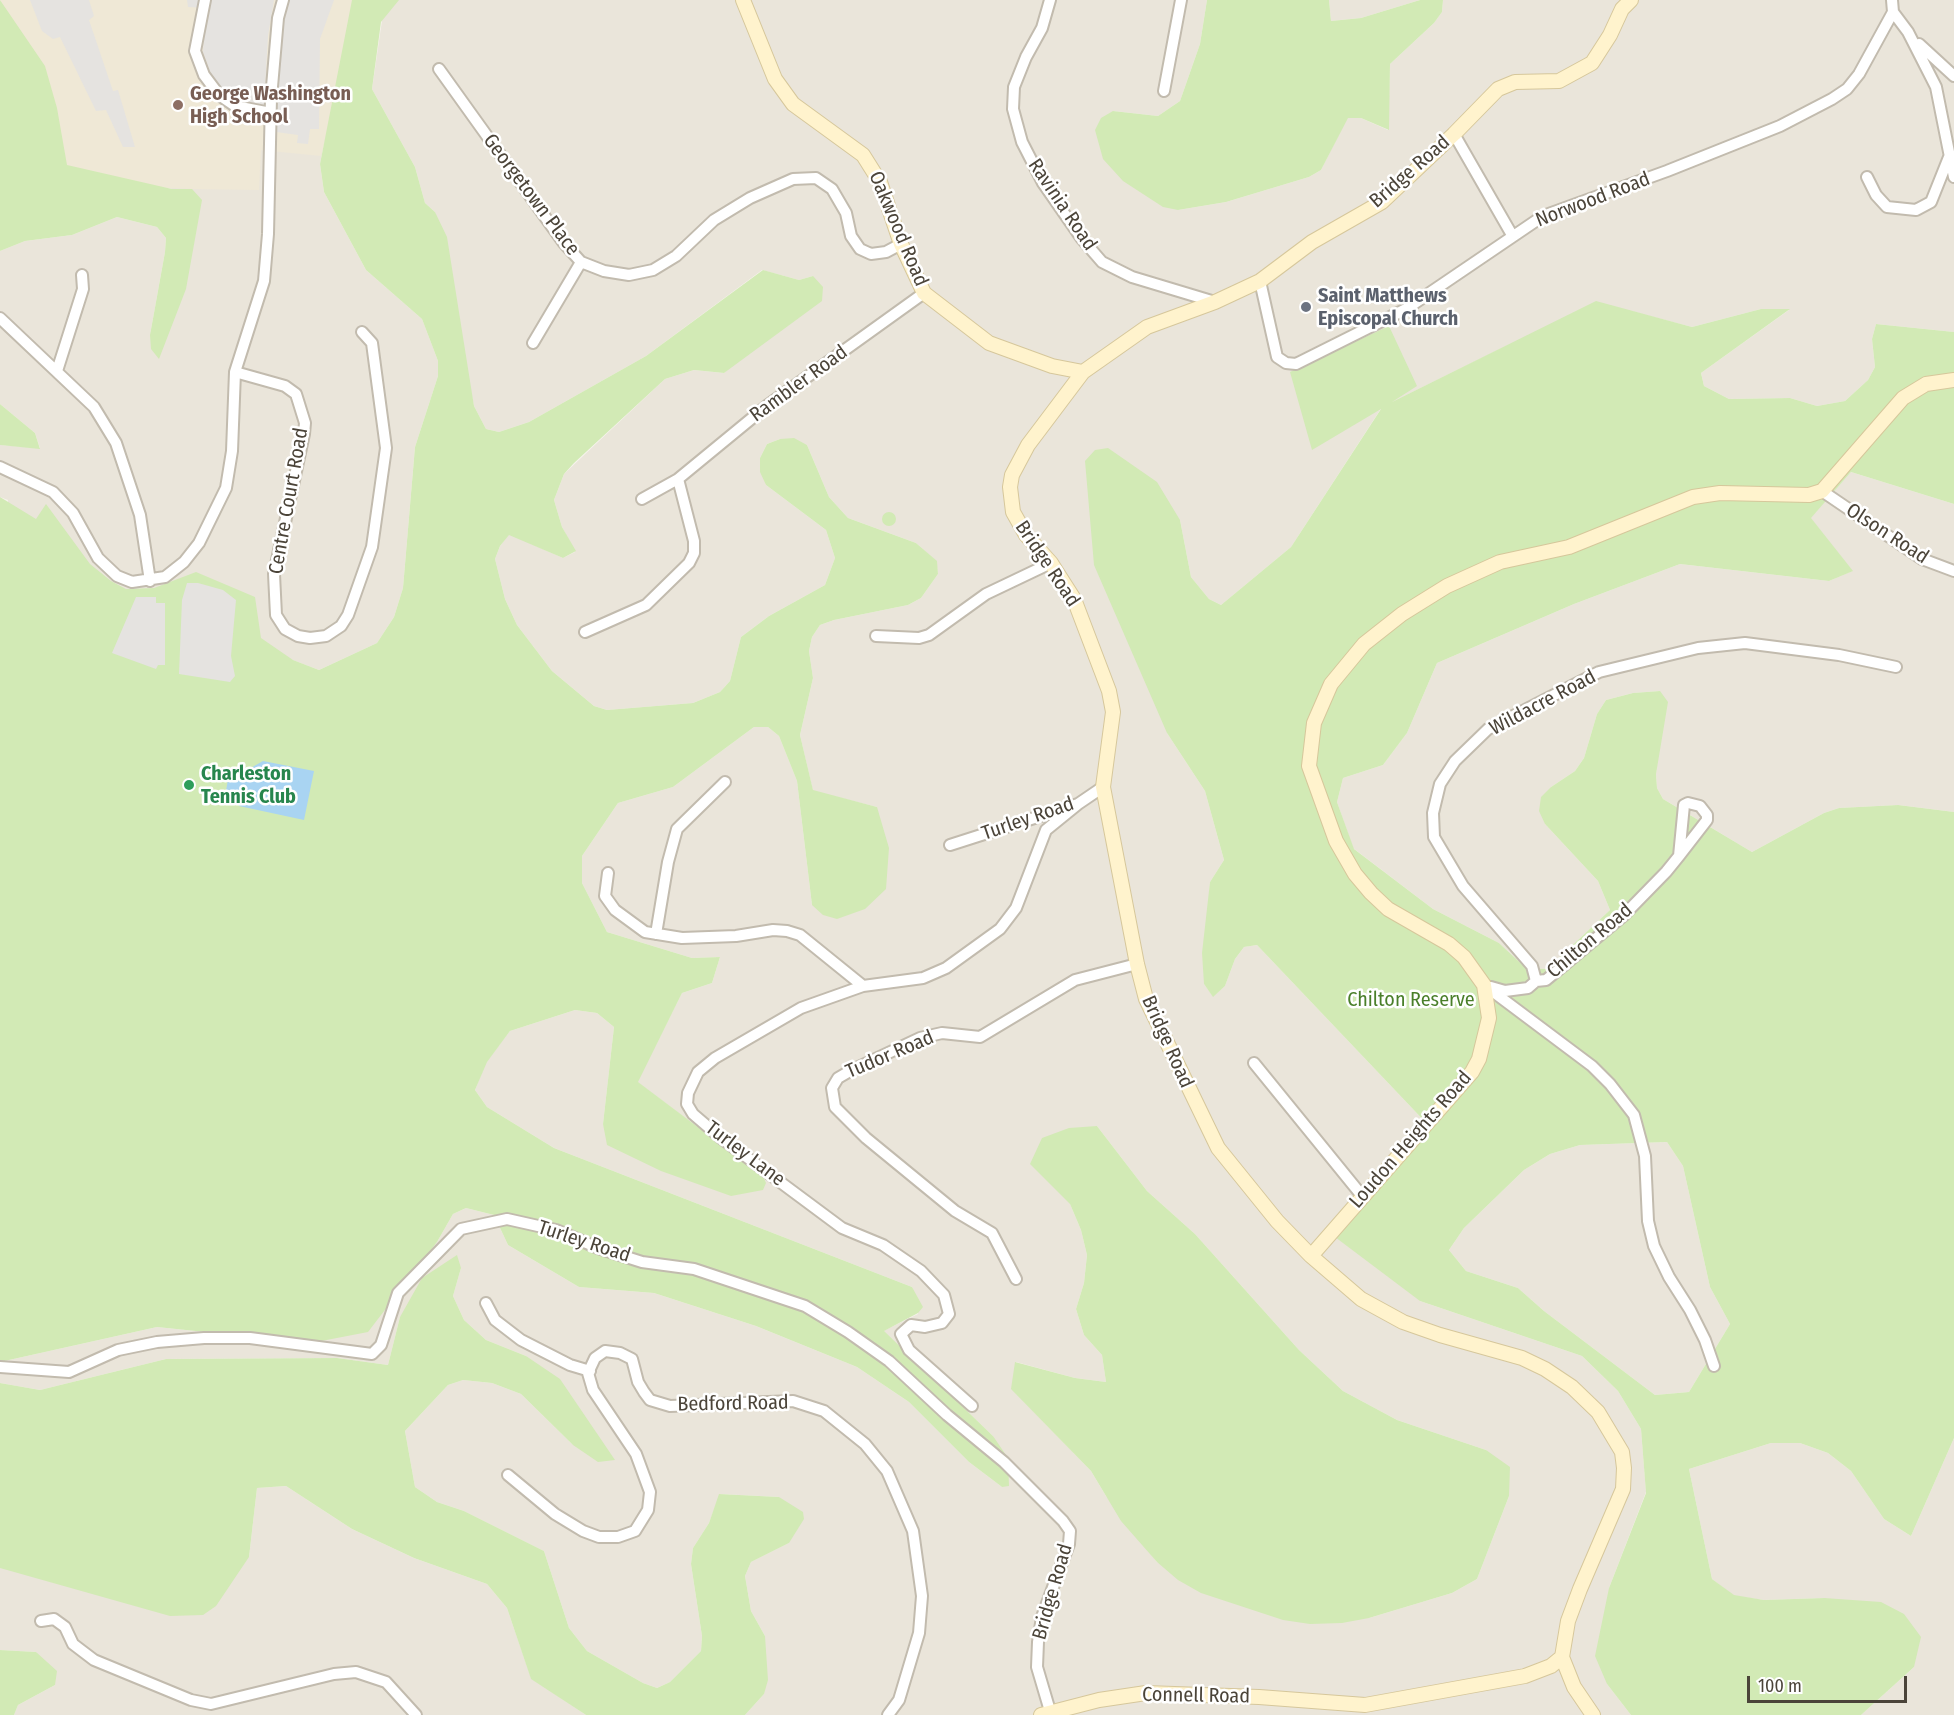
<!DOCTYPE html>
<html>
<head>
<meta charset="utf-8">
<style>
  body { margin:0 }
  #map { position:relative; width:1954px; height:1715px; overflow:hidden; background:#f6f3ec; font-family:"Fira Sans Condensed",sans-serif }
  canvas { display:block }
  .scale { position:absolute; left:1747px; top:1676px; width:160px; height:27px; box-sizing:border-box; border:3px solid #4b4439; border-top:0; padding-left:8px; font-size:18px; line-height:21px; white-space:nowrap; color:#4b4439; -webkit-text-stroke:4px #fff; paint-order:stroke }
</style>
</head>
<body>
<div id="map">
<canvas width="1954" height="1715"></canvas>
<div class="scale">100 m</div>
</div>
<script>
const g = document.querySelector('canvas').getContext('2d');
g.lineJoin = 'round';
function paint(path, color) {
  g.fillStyle = color;
  g.fill(path, 'evenodd');
}
function toPath(rows) {
  const path = new Path2D();
  for (const r of rows) {
    if (r.length === 3) {
      path.moveTo(r[0] + r[2], r[1]);
      path.arc(r[0], r[1], r[2], 0, 2 * Math.PI);
      continue;
    }
    path.moveTo(r[0], r[1]);
    for (let i = 2; i < r.length; i += 2) path.lineTo(r[i], r[i + 1]);
  }
  return path;
}
function trace(path, color, width, dash) {
  g.strokeStyle = color;
  g.lineWidth = width;
  g.lineCap = dash ? 'butt' : 'round';
  g.setLineDash(dash || []);
  g.stroke(path);
}
function write(font, color, halo, rows, align = 'center') {
  g.font = font + ' "Fira Sans Condensed",sans-serif';
  g.lineWidth = 5;
  g.setLineDash([]);
  g.textBaseline = 'middle';
  g.strokeStyle = halo;
  g.fillStyle = color;
  for (const [text, x, y, turn = 0] of rows) {
    g.save();
    g.translate(x, y);
    g.rotate((+turn || 0) * Math.PI / 180);
    g.textAlign = isNaN(turn) ? turn : align;
    if (halo) g.strokeText(text, 0, 0);
    g.fillText(text, 0, 0);
    g.restore();
  }
}
paint(toPath([
  [352,0,320,164,324,192,366,270,422,319,438,361,438,376,415,447,403,588,394,617,377,643,319,670,261,648,0,894,8,500,0,497,0,445,40,448,35,433,0,404,0,251,25,241,72,235,117,217,157,227,166,238,165,252,150,335,192,189,172,189,67,165],
  [385,0,1207,0,1200,44,1180,101,1158,116,1113,111,1178,210,1226,202,1309,177,1321,170,1347,118,1361,118,1388,130,1390,64,1434,23,1442,12,1443,0,1954,0,1954,332,1876,324,1872,339,1875,367,1868,380,1845,401,1817,406,1790,398,1729,399,1704,386,1701,373,1789,310,1761,309,1692,327,1596,302,1382,407,1291,547,1221,605,1209,599,1191,577,1180,520,1167,733,1205,791,1224,860,1210,882,1204,984,1213,996,1225,986,1235,959,1244,947,1257,945,1430,1127,1420,1301,1582,1356,1618,1391,1641,1429,1646,1492,1609,1588,1607,1684,1631,1715,745,1715,764,1694,765,1636,751,1611,745,1576,751,1562,789,1543,779,1497,720,1494,709,1523,693,1548,691,1564,702,1636,701,1651,670,1682,657,1688,643,1683,587,1651,569,1628,544,1551,464,1511,437,1502,415,1487,405,1431,448,1385,463,1380,492,1383,521,1394,573,1445,526,1356,486,1340,464,1320,453,1296,461,1268,400,1317,388,1365,337,1358,166,1359,40,1390,0,1383,0,1362,157,1327,311,1343,437,1242,453,1214,466,1208,494,1215,508,1245,579,1287,654,1293,756,1326,857,1367,909,1402,969,1462,1002,1487,993,1436,883,1331,918,1314,912,1287,554,1148,487,1107,475,1090,486,1062,510,1031,575,1010,597,1013,614,1027,603,1124,763,1176,637,1082,682,993,712,983,720,957,692,958,607,932,582,883,582,856,618,803,673,787,754,727,768,727,779,736,797,781,812,905,877,807,813,791,800,735,813,678,809,651,812,637,820,625,834,620,908,605,921,598,938,574,936,561,916,543,848,518,829,497,807,445,780,439,767,444,760,458,766,485,826,530,835,558,825,585,769,616,741,637,730,681,720,692,693,703,607,710,594,706,552,671,517,625,505,599,495,559,500,546,509,534,563,558,575,552,562,527,554,500,564,474,665,379,694,370,724,373,813,276,799,280,762,270,646,356,529,422,499,432,486,429,474,406,435,212,425,203,415,167,372,89],
  [1097,1126,1147,1191,1195,1234,1299,1350,1343,1391,1397,1420,1486,1450,1509,1496,1477,1579,1452,1593,1369,1618,1157,1562,1106,1496,1091,1471,1012,1389,1016,1362,1075,1378,1106,1382,1102,1355,1084,1335,1076,1309,1084,1283,1087,1255,1081,1230,1070,1204],
  [1329,0,1420,0,1361,18,1331,21],
  [1851,472,1954,504,1954,812,1898,805,1839,808,1824,813,1752,852,1663,799,1657,788,1656,774,1660,691,1633,693,1606,700,1597,714,1584,758,1575,771,1551,787,1545,824,1598,881,1610,910,1547,969,1526,968,1499,943,1433,909,1353,848,1337,802,1343,778,1383,765,1407,733,1437,663,1574,604,1680,564,1829,581,1852,571,1810,518],
  [1667,1142,1683,1166,1710,1287,1730,1324,1689,1392,1655,1395,1544,1311,1518,1288,1466,1271,1449,1250,1464,1228,1524,1170,1550,1154,1580,1145],
  [1954,1438,1954,1715,1861,1715,1914,1667,1824,1598,1764,1600,1734,1596,1712,1579,1689,1469,1771,1443,1800,1443,1828,1453,1851,1471,1884,1519,1911,1536],
  [286,1486,352,1529,414,1558,487,1584,507,1608,531,1678,586,1715,14,1715,18,1705,55,1685,36,1652,0,1650,0,1568,249,1557,257,1488]
]), '#eae5da');
paint(toPath([
  [0,0,357,0,359,5,321,156,261,150,259,190,192,189,58,183]
]), '#efe8d6');
paint(toPath([
  [0,0,45,66,57,108,67,165,172,189,192,189,202,200,186,289,159,359,151,349,150,335,165,252,166,238,157,227,117,217,72,235,25,241,0,251],
  [352,0,399,0,381,22,372,89,415,167,425,203,435,212,447,237,474,406,486,429,499,432,529,422,646,356,763,270,799,280,813,276,823,287,822,301,724,373,694,370,665,379,574,463,564,474,554,500,562,527,576,551,563,558,509,535,500,546,495,559,505,599,517,625,552,671,594,706,607,710,693,703,720,692,730,681,741,637,769,616,825,585,835,558,826,530,766,485,760,472,760,458,767,444,780,439,794,438,807,445,829,497,848,518,916,543,937,561,938,574,921,598,908,605,834,620,820,625,812,637,809,651,813,678,800,735,813,790,877,807,889,848,886,889,865,909,837,919,823,915,812,905,797,781,779,736,768,727,754,727,673,787,618,803,582,856,582,883,607,932,692,958,720,957,712,983,682,993,638,1082,763,1176,766,1183,763,1190,731,1196,661,1171,607,1145,603,1124,614,1027,597,1013,575,1010,510,1031,487,1062,475,1090,487,1107,554,1148,912,1287,923,1307,918,1313,884,1331,993,1436,1008,1458,1009,1486,1002,1487,969,1462,909,1402,857,1367,756,1326,654,1293,579,1287,508,1245,494,1215,466,1208,453,1214,437,1242,368,1332,311,1343,157,1327,0,1362,0,497,36,519,46,504,90,564,111,581,126,589,154,588,196,572,255,597,261,638,293,660,319,670,377,643,394,617,403,588,415,447,438,376,438,361,422,319,366,270,324,192,320,164],
  [1207,0,1329,0,1331,21,1361,18,1420,0,1443,0,1442,12,1434,23,1390,64,1389,130,1361,118,1348,118,1321,170,1309,177,1226,202,1178,210,1163,207,1123,181,1103,159,1095,130,1101,118,1113,111,1158,116,1180,101,1200,44],
  [1596,301,1692,327,1761,309,1790,309,1701,373,1704,386,1729,399,1790,398,1817,406,1845,401,1868,380,1875,367,1872,339,1876,324,1954,332,1954,504,1851,472,1811,518,1853,571,1829,581,1680,564,1574,604,1437,663,1407,733,1383,765,1343,778,1337,802,1354,849,1433,909,1499,943,1526,968,1547,969,1610,910,1598,881,1545,824,1539,811,1541,797,1551,787,1575,771,1584,758,1597,714,1606,700,1633,693,1660,691,1668,702,1656,774,1657,788,1663,799,1752,852,1824,813,1839,808,1898,805,1954,812,1954,1438,1911,1536,1884,1519,1851,1471,1828,1453,1800,1443,1771,1443,1689,1469,1712,1579,1734,1595,1764,1600,1824,1598,1881,1602,1904,1614,1921,1637,1914,1667,1861,1715,1631,1715,1607,1684,1595,1656,1609,1588,1646,1493,1641,1429,1618,1391,1582,1356,1420,1301,1335,1237,1430,1127,1257,945,1244,947,1235,959,1225,986,1213,997,1204,984,1202,953,1210,882,1224,860,1205,791,1167,733,1094,565,1085,461,1095,450,1108,448,1157,482,1180,520,1191,577,1209,599,1221,605,1291,547,1381,409,1312,450,1290,372,1389,326,1417,386,1392,402],
  [1667,1142,1683,1166,1710,1287,1730,1324,1689,1392,1655,1395,1544,1311,1518,1288,1466,1271,1449,1250,1464,1228,1524,1170,1550,1154,1580,1145],
  [0,404,35,433,40,449,0,445],
  [889,519,7],
  [1097,1126,1147,1191,1195,1234,1299,1350,1343,1391,1397,1420,1486,1450,1510,1467,1509,1496,1477,1579,1452,1593,1369,1618,1342,1623,1310,1624,1283,1620,1201,1593,1178,1580,1157,1562,1121,1521,1091,1471,1011,1389,1015,1362,1075,1378,1106,1382,1102,1355,1084,1335,1076,1309,1084,1283,1087,1255,1081,1230,1070,1204,1030,1164,1042,1138,1069,1128],
  [457,1255,461,1268,453,1296,464,1320,486,1340,526,1356,560,1379,615,1460,598,1462,573,1445,521,1394,492,1383,463,1380,448,1385,405,1431,415,1487,437,1502,464,1511,544,1551,569,1628,587,1651,643,1683,657,1688,670,1682,701,1651,702,1636,691,1564,693,1548,709,1523,719,1494,779,1497,803,1512,804,1519,789,1543,751,1562,745,1576,751,1611,765,1636,768,1680,764,1694,745,1715,586,1715,531,1679,507,1608,487,1584,414,1558,352,1529,286,1486,257,1488,249,1557,216,1606,203,1615,170,1616,0,1568,0,1383,40,1390,166,1359,337,1358,388,1365,400,1317,422,1278],
  [0,1650,36,1652,57,1671,55,1685,18,1705,14,1715,0,1715]
]), '#d2eab5');
paint(toPath([
  [30,0,89,0,94,16,89,20,113,91,118,90,135,147,123,147,106,110,96,111,60,37,53,39,42,31],
  [187,0,274,0,268,36,264,106,239,102,215,85,203,52,206,8,188,7],
  [288,0,334,0,320,39,319,129,310,129,308,144,297,143,298,135,276,132,281,27],
  [187,583,198,583,223,590,236,600,231,656,235,676,230,682,179,674,182,600],
  [136,597,156,597,156,603,165,603,165,665,158,665,156,669,112,653]
]), '#e5e3e0');
paint(toPath([
  [263,761,314,771,304,820,239,806,240,800,225,797,228,779,243,781,249,769]
]), '#a9d4f2');
const street = toPath([
  [205,0,195,51,204,75,219,95,235,106,271,113],
  [1050,0,1042,28,1026,57,1014,87,1013,109,1022,142,1043,183,1082,239,1102,262,1132,277,1215,302],
  [1892,0,1893,12,1908,32,1936,87,1954,177],
  [1919,44,1954,76],
  [439,69,563,242,581,262,604,271,629,275,653,270,676,256,714,220,750,198,793,179,816,178,832,189,846,213,851,236,860,249,871,254,886,252,901,244],
  [1164,91,1181,0],
  [1454,134,1512,235],
  [1867,177,1876,195,1887,207,1916,210,1931,202,1949,157],
  [1260,281,1277,357,1286,363,1296,364,1406,309,1543,216,1667,171,1780,126,1832,99,1847,89,1859,74,1893,12],
  [0,318,94,407,116,443,140,515,150,581],
  [533,343,581,262],
  [57,371,83,289,82,275],
  [235,372,285,386,296,394,305,423,304,434,274,574,276,615,285,629,298,636,310,638,326,636,341,626,348,615,372,547,386,448,372,343,362,332],
  [0,467,53,492,73,513,98,558,117,576,132,582,165,577,184,562,199,543,226,488,232,451,235,372,264,281,268,234,271,98,278,18,283,0],
  [1822,491,1922,559,1954,571],
  [642,499,678,479,768,405,924,293],
  [585,632,646,605,689,563,694,553,694,541,678,479],
  [876,636,919,638,929,635,986,594,1051,563],
  [950,845,1078,804,1103,787],
  [608,873,605,896,615,910,645,932,682,938,736,936,773,930,787,931,800,935,863,986],
  [656,934,668,862,677,829,725,782],
  [1536,981,1532,966,1463,886,1434,837,1433,813,1440,784,1455,761,1488,729,1599,672,1698,648,1745,643,1839,655,1896,667],
  [1484,985,1592,1066,1610,1084,1634,1115,1645,1156,1648,1221,1654,1246,1669,1277,1690,1310,1705,1340,1714,1366],
  [1491,987,1505,991,1528,988,1536,981,1546,980,1624,915,1666,872,1679,856,1707,820,1707,815,1700,806,1688,803,1684,805,1679,856],
  [1254,1063,1363,1197],
  [1016,1279,992,1233,955,1211,866,1138,835,1107,832,1088,838,1078,850,1071,920,1038,942,1033,980,1037,1075,980,1137,964],
  [486,1303,495,1320,521,1340,570,1365,590,1371],
  [0,1367,69,1372,118,1350,157,1342,204,1338,250,1338,372,1354,381,1345,398,1293,461,1229,507,1219,556,1230,598,1248,642,1262,694,1269,805,1306,848,1332,889,1361,947,1415,1004,1462,1063,1521,1070,1531,1069,1544,1042,1617,1038,1642,1037,1667,1050,1711],
  [972,1406,909,1350,901,1334,911,1325,925,1327,942,1323,949,1314,944,1295,921,1271,883,1245,842,1228,721,1138,693,1114,687,1104,688,1093,698,1072,715,1058,801,1008,863,986,923,978,946,968,1000,929,1016,908,1046,830,1078,804],
  [508,1475,555,1514,583,1531,599,1537,618,1537,635,1531,648,1510,650,1492,636,1454,593,1390,588,1373,595,1358,605,1351,620,1353,632,1359,638,1382,644,1392,650,1400,670,1406,793,1401,824,1411,865,1444,887,1471,913,1531,922,1596,919,1633,899,1700,888,1715],
  [41,1621,54,1619,65,1627,73,1644,94,1660,191,1700,211,1704,334,1674,356,1672,386,1682,416,1715]
]);
const secondary = toPath([
  [743,0,775,79,793,104,863,155,880,182,901,244,924,293,989,343,1052,366,1083,372],
  [1311,1256,1472,1072,1479,1059,1489,1018,1484,985,1464,957,1449,944,1388,909,1371,893,1355,874,1336,841,1309,766,1314,723,1331,684,1364,644,1402,614,1447,586,1500,562,1569,547,1693,497,1720,493,1809,495,1822,491,1903,398,1926,384,1954,380],
  [1041,1715,1099,1700,1146,1693,1259,1697,1365,1705,1525,1676,1551,1666,1562,1657],
  [1593,1715,1574,1687,1562,1657,1568,1621,1580,1589,1623,1489,1624,1468,1622,1452,1598,1412,1572,1387,1545,1369,1522,1358,1440,1335,1403,1322,1361,1299,1311,1256,1277,1221,1218,1148,1146,999,1137,964,1103,787,1113,712,1109,691,1074,599,1051,563,1026,535,1013,512,1010,487,1012,475,1028,445,1083,372,1147,327,1215,302,1260,281,1312,242,1382,202,1454,134,1498,89,1515,82,1559,81,1592,63,1610,35,1622,9,1631,0]
]);
trace(street, '#c2bbae', 14);
trace(secondary, '#d6c79b', 16);
trace(street, '#fff', 10);
trace(secondary, '#fff3cd', 14);
for (const [x, y, r, color] of [
  [178,105,6,"#8d6e63"],
  [1306,307,6,"#6b7280"],
  [189,785,6,"#2e9e5b"]
]) {
  const dot = new Path2D();
  dot.arc(x, y, r, 0, 2 * Math.PI);
  g.fillStyle = color;
  g.fill(dot);
  trace(dot, '#fff', 2);
}
write('bold 20px', '#785e54', '#fff', [
  ["George Washington",190,94],
  ["High School",190,117]
], 'left');
write('20px', '#4b4439', '#fff', [
  ["Bridge Road",1410,172,-41],
  ["Georgetown Place",531,195,53],
  ["Norwood Road",1593,200,-21],
  ["Ravinia Road",1062,205,56],
  ["Oakwood Road",898,229,67],
  ["Rambler Road",799,384,-36],
  ["Centre Court Road",289,501,-80],
  ["Olson Road",1887,534,33],
  ["Bridge Road",1047,564,56],
  ["Wildacre Road",1543,703,-28],
  ["Turley Road",1028,819,-19],
  ["Chilton Road",1590,941,-40],
  ["Bridge Road",1167,1042,66],
  ["Tudor Road",890,1055,-23],
  ["Loudon Heights Road",1411,1140,-49],
  ["Turley Lane",745,1154,37],
  ["Turley Road",584,1242,18],
  ["Bedford Road",733,1404,-1],
  ["Bridge Road",1053,1592,-74],
  ["Connell Road",1196,1696,1]
]);
write('bold 20px', '#5b616d', '#fff', [
  ["Saint Matthews",1318,296],
  ["Episcopal Church",1318,319]
], 'left');
write('bold 20px', '#27864d', '#fff', [
  ["Charleston",201,774],
  ["Tennis Club",201,797]
], 'left');
write('20px', '#4a7f2a', '#fff', [
  ["Chilton Reserve",1411,1000]
]);
</script>
</body>
</html>
